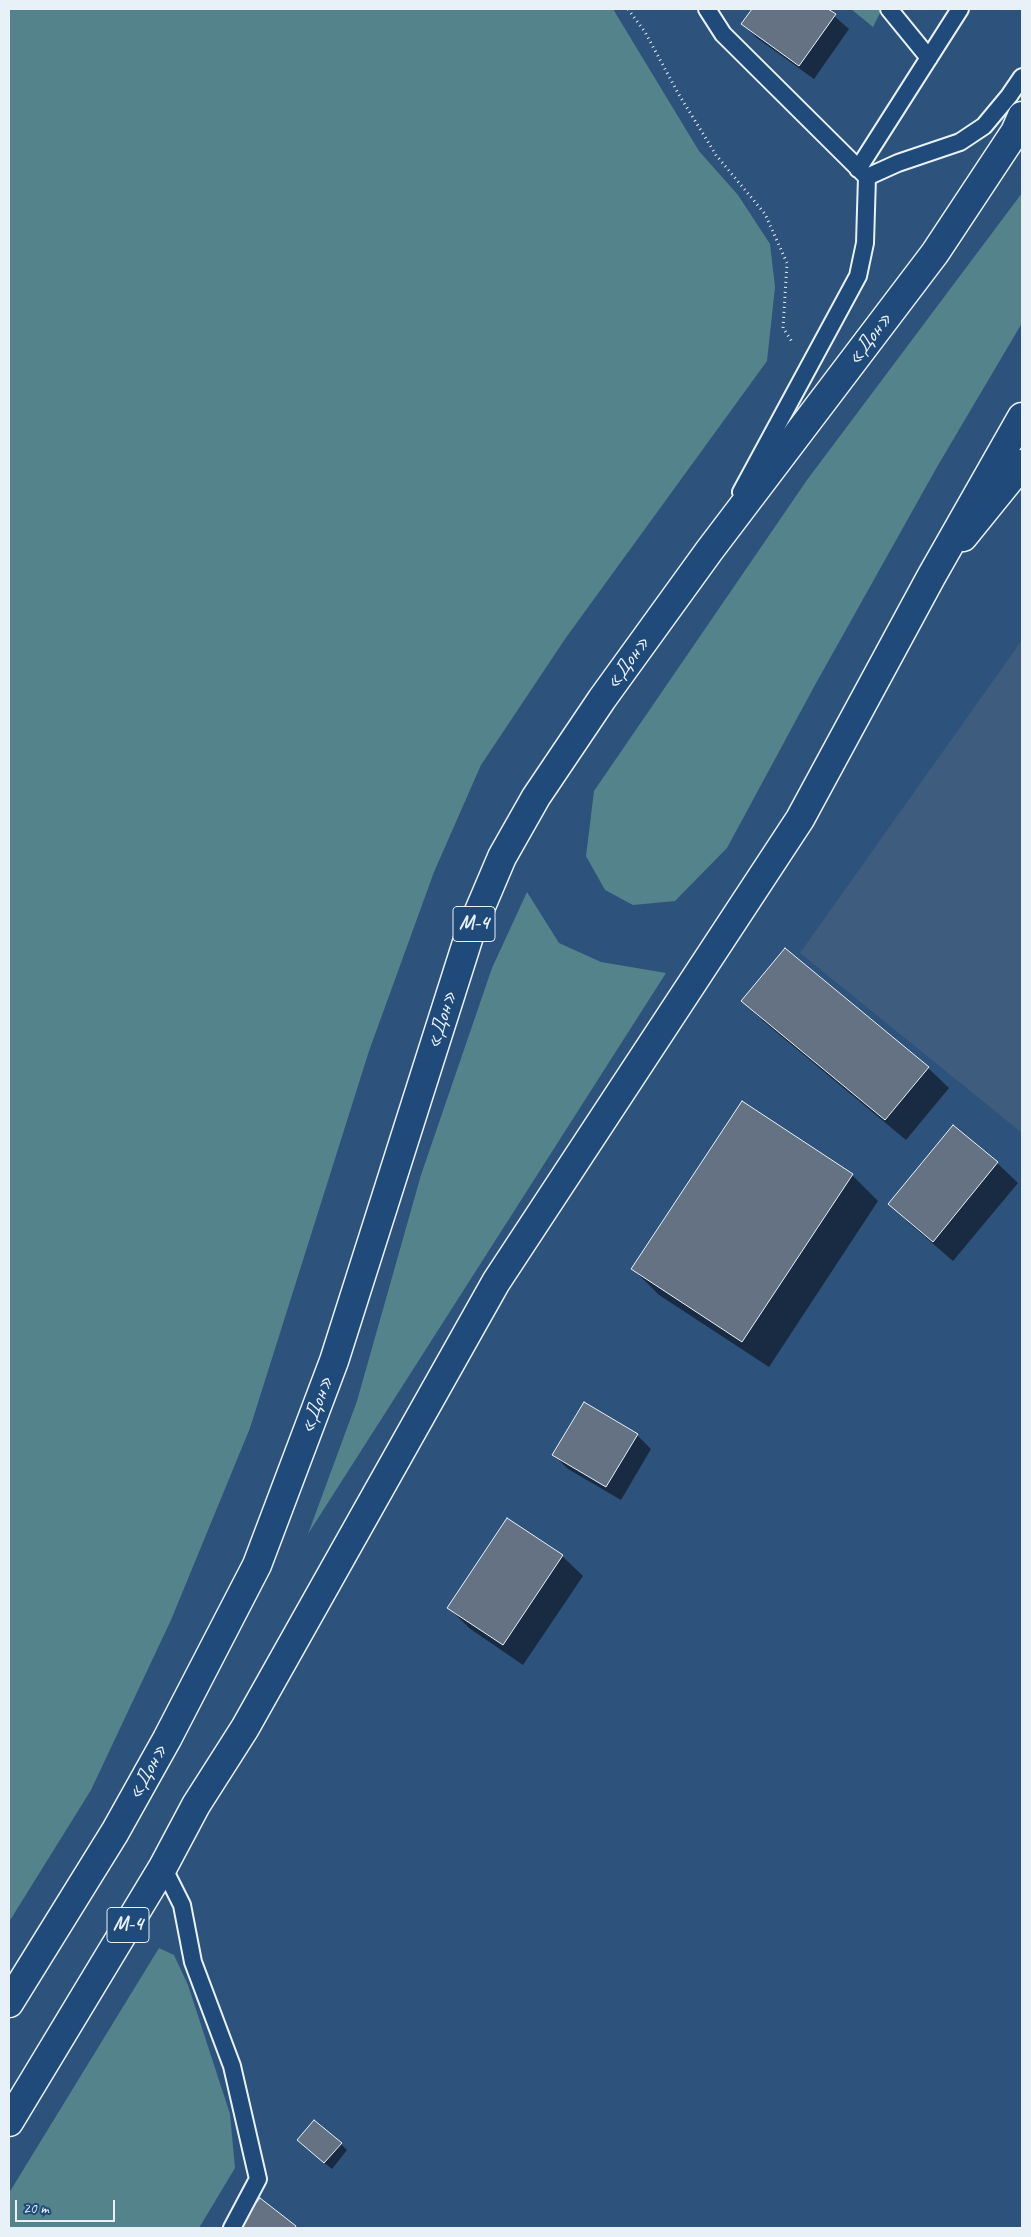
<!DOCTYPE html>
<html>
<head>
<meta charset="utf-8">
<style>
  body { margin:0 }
  #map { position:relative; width:1031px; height:2237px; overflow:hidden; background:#2d527c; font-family:Caveat,sans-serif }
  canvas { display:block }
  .frame { position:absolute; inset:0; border:10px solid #e8f1f8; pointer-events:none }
  .scale { position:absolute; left:15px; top:2200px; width:100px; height:22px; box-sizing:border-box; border:2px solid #e8f1f8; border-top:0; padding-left:6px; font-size:15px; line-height:18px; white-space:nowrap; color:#e8f1f8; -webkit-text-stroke:4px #1f4a7a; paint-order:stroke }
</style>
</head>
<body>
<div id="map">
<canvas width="1031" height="2237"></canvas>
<div class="frame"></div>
<div class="scale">20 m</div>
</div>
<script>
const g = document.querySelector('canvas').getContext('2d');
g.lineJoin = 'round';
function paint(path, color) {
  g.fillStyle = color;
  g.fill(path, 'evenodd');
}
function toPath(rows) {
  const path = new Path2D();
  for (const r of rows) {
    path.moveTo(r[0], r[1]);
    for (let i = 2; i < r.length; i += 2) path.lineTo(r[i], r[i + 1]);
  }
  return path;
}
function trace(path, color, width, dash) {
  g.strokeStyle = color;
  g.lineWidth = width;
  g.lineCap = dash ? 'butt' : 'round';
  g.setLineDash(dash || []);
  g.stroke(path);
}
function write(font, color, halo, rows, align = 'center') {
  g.font = font + ' Caveat,sans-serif';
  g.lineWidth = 4.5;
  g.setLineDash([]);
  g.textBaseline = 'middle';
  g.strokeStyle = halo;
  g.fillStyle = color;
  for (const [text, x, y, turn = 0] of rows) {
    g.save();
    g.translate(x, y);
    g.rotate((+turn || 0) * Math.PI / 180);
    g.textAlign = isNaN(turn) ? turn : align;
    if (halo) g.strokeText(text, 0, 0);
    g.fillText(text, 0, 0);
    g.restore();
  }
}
paint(toPath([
  [1022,640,1022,1133,800,953]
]), '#3e5c7e');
paint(toPath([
  [9,9,613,9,699,151,738,195,770,244,775,287,767,361,565,639,481,765,434,872,369,1051,250,1428,171,1620,91,1790,9,1922],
  [851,9,882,9,873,27],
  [1022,193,1022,323,937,467,815,685,727,848,675,901,633,905,605,890,586,856,594,791,807,480],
  [527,892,559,943,601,962,666,973,308,1534,357,1401,421,1175,492,968],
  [159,1948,174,1955,188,1985,230,2114,235,2168,199,2228,9,2228,9,2193]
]), '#54838c');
paint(toPath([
  [754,9,826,9,849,29,814,79,757,38,743,24],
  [785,950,928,1068,949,1088,906,1140,763,1021,743,1001],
  [953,1127,997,1163,1018,1183,953,1261,910,1224,890,1204],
  [852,1175,878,1201,769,1367,659,1295,633,1269],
  [637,1435,651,1449,621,1500,568,1469,554,1455],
  [508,1520,562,1556,583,1576,523,1665,469,1628,449,1608],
  [341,2144,347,2150,332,2169,305,2147],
  [260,2200,296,2228,237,2228]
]), '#0007');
const building = toPath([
  [752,9,828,9,836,14,799,66,741,24,752,9],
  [785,948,929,1067,885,1120,741,1001,785,948],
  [742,1101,853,1174,742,1342,631,1269,742,1101],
  [953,1125,998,1162,933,1242,888,1204,953,1125],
  [584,1402,638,1434,606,1487,552,1455,584,1402],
  [507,1518,563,1555,503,1645,447,1608,507,1518],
  [314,2120,342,2143,324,2163,297,2140,314,2120],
  [260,2198,296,2226,295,2228,236,2228,260,2198]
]);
paint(building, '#657284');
trace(building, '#e8f1f8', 1);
const service = toPath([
  [707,9,723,34,867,177,865,243,858,276,741,492],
  [889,9,929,58],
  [858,169,960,9],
  [867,177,898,163,960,142,984,126,1009,96,1022,77],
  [163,1867,182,1905,193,1962,232,2066,258,2179,232,2228]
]);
const secondary = toPath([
  [963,537,1022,464]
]);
const trunk = toPath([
  [9,2003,115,1832,167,1739,257,1565,334,1361,471,930,502,857,536,797,602,699,709,551,935,253,1015,132,1022,116],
  [9,2122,163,1867,196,1805,245,1728,496,1282,800,819,931,577,1022,417]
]);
trace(service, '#e8f1f8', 20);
trace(secondary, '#e8f1f8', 31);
trace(trunk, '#e8f1f8', 31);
trace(toPath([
  [628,9,645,32,678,93,716,155,765,214,787,263,783,328,793,343]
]), '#e8f1f8', 3, [1, 4]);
trace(service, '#1f4a7a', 16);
trace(secondary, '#1f4a7a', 28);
trace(trunk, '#1f4a7a', 28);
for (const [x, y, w] of [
  [474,924,42],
  [128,1925,42]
]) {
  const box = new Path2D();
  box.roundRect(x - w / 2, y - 17.5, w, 35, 4);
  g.fillStyle = '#1f4a7a';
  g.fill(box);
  trace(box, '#e8f1f8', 1);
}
write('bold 20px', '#e8f1f8', null, [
  ["М-4",474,924],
  ["М-4",128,1925]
]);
write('21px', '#e8f1f8', '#1f4a7a', [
  ["«Дон»",870,339,-53],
  ["«Дон»",628,663,-54],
  ["«Дон»",442,1020,-72],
  ["«Дон»",317,1405,-69],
  ["«Дон»",148,1772,-61]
]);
</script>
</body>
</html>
